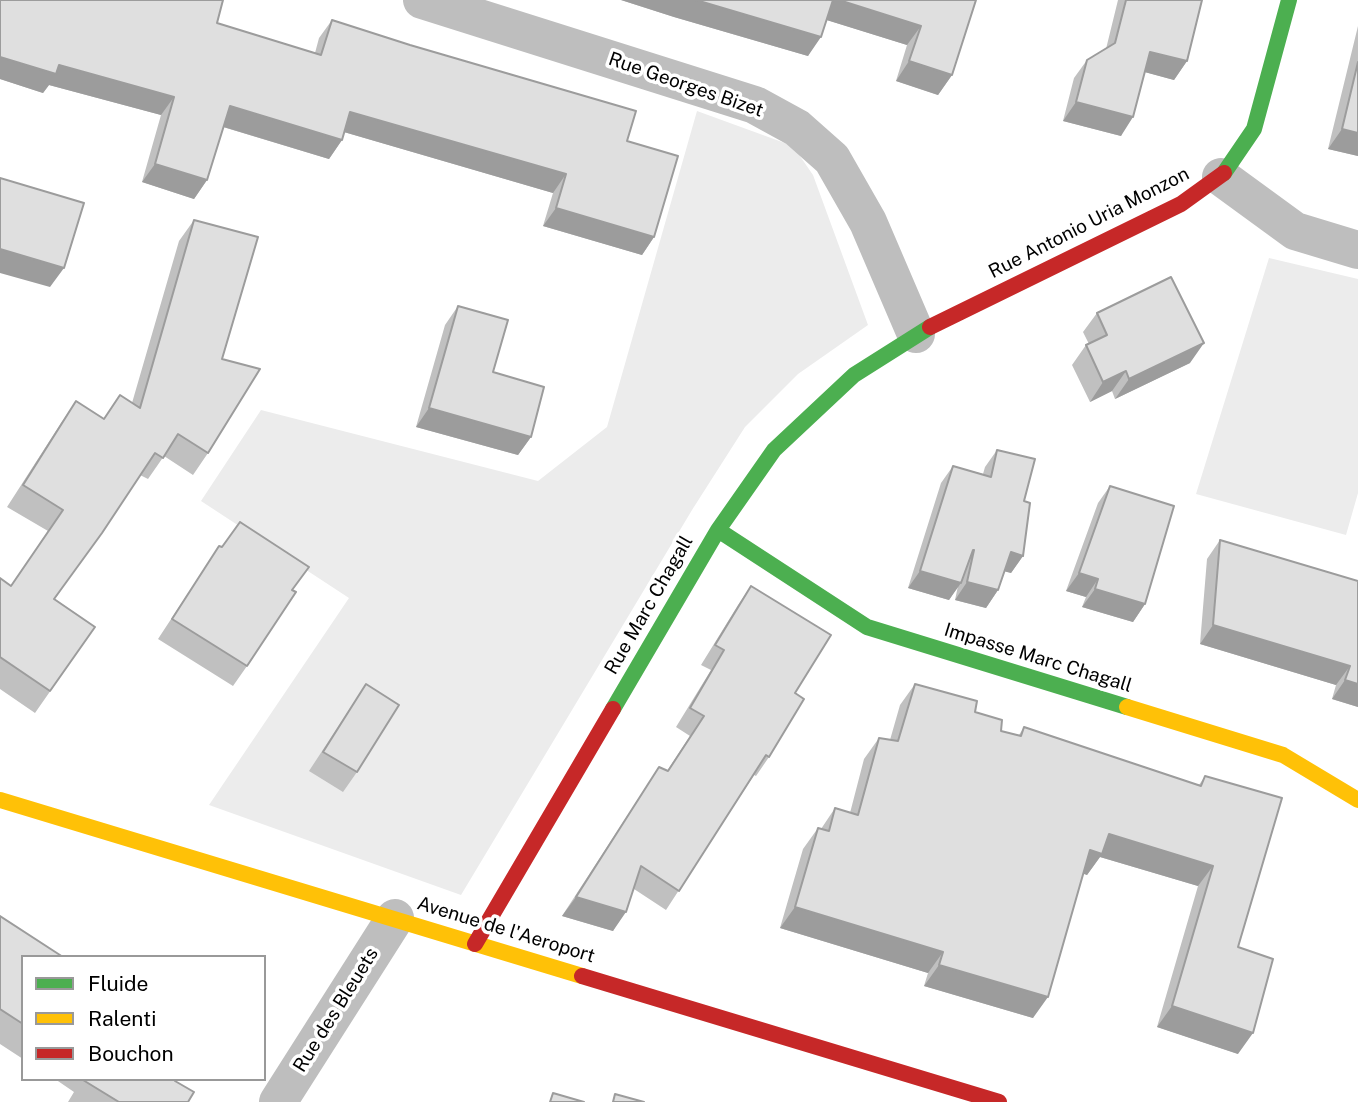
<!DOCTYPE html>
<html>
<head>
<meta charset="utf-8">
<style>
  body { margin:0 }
  #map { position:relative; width:1358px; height:1102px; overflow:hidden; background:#fff; font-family:"Public Sans",sans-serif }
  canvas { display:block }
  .legend { position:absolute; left:21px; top:955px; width:245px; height:126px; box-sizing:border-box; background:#fff; border:2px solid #999; margin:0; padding:9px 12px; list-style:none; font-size:21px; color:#000 }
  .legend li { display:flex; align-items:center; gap:14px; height:35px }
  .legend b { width:35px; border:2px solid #999 }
</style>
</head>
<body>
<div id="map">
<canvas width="1358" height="1102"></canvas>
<ul class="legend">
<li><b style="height:9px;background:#4caf50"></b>Fluide</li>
<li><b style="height:9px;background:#ffc107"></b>Ralenti</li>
<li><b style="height:9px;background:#c62828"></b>Bouchon</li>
</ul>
</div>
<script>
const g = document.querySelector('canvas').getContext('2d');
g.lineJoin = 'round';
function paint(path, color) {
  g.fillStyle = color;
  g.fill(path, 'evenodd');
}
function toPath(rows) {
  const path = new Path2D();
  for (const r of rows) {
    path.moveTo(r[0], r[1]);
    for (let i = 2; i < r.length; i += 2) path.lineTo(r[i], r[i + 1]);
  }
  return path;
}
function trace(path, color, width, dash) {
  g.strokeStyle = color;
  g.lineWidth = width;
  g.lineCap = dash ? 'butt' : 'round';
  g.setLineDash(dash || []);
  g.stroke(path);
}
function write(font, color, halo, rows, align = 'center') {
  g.font = font + ' "Public Sans",sans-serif';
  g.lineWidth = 7;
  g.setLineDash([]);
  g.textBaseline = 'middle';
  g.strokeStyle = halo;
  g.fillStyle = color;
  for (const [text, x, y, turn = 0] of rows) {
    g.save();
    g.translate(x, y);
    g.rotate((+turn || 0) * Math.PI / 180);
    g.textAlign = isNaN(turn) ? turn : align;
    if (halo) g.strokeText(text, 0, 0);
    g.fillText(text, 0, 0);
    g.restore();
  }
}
paint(toPath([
  [697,111,793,146,813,175,868,325,798,374,745,427,692,510,461,895,209,805,349,598,201,501,261,410,538,481,607,427],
  [1269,258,1358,279,1358,493,1346,535,1196,494]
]), '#ececec');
trace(toPath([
  [422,0,755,105,797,128,832,159,868,222,916,334],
  [1221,177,1295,231,1358,250],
  [278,1102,395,918]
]), '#bebebe', 38);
trace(toPath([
  [1224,173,1254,129,1289,0],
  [718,530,867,627,1127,707],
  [613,709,718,530,774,450,854,375,930,327]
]), '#4caf50', 16);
trace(toPath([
  [1127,707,1283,755,1358,800],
  [0,800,582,976]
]), '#ffc107', 16);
trace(toPath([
  [930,327,1181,204,1224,173],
  [475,944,613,709],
  [582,976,999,1102]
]), '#c62828', 16);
paint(toPath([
  [0,0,217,23,315,53,319,38,332,20,627,141,654,237,642,255,543,226,553,193,344,132,342,140,329,159,223,127,207,180,194,199,142,182,161,115,49,85,43,93,0,79],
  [621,0,976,0,952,75,938,95,896,81,907,45,827,20,808,56,674,17],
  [1118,0,1202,0,1187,61,1174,80,1145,72,1121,136,1063,121,1074,78,1087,60,1106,49],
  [1358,26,1358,156,1328,149],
  [194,220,222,359,208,453,193,475,164,456,148,479,140,475,55,599,95,627,35,713,0,689,0,578,11,586,48,531,7,507,61,423,76,401,103,419,132,403,179,241],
  [458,306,493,372,531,437,518,455,416,427,445,325],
  [1097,313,1190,363,1115,399,1112,391,1090,402,1072,365,1086,345,1089,344,1083,332],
  [997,450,1024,501,1023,556,1011,573,1005,571,998,590,986,608,955,600,958,586,949,600,908,588,941,483,953,466,983,474,985,467],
  [1110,486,1145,604,1133,622,1082,607,1086,597,1066,591,1098,503],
  [1220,540,1358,581,1358,707,1332,699,1336,685,1200,644,1207,559],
  [219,546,292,590,247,666,233,686,158,639],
  [751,586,795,693,769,757,756,776,754,775,666,910,634,889,613,931,562,916,659,767,667,771,690,736,676,727,711,670,701,665,738,605],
  [366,684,357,772,343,792,309,771],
  [915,684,975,712,1001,731,1019,735,1024,727,1199,785,1205,776,1238,947,1238,1054,1157,1027,1198,886,1100,857,1087,875,1083,873,1033,1018,924,986,928,973,780,928,803,849,818,828,821,829,835,808,850,813,864,759,879,738,890,740,900,705],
  [0,916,23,957,23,1059,0,1044],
  [55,1079,176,1079,175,1081,188,1102,68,1102,74,1092]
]), '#c0c0c0');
paint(toPath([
  [621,0,696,0,821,37,808,56,674,17],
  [832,0,839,0,921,26,907,45,820,18],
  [1150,52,1187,61,1174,80,1137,70],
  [0,57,59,65,174,97,161,115,49,85,43,93,0,79],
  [909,61,952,75,938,95,896,81],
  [1076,102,1133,117,1121,136,1063,121],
  [230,106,342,140,329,159,217,125],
  [350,112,566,174,553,193,337,130],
  [1342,129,1358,133,1358,156,1328,149],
  [155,164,207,180,194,199,142,182],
  [556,208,654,237,642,255,543,226],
  [0,249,64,268,50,287,0,273],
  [1204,343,1190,363,1115,399,1129,379],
  [1126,371,1112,391,1090,402,1103,382],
  [429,408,531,437,518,455,416,427],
  [1011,552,1023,556,1011,573,999,570],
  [920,571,961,583,949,600,908,588],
  [1079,573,1098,579,1086,597,1066,591],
  [967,582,998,590,986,608,955,600],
  [1095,589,1145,604,1133,622,1082,607],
  [1213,625,1350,666,1336,685,1200,644],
  [1345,680,1358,684,1358,707,1332,699],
  [1109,834,1213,866,1198,886,1100,857,1087,875,1075,871,1090,850],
  [576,897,626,912,613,931,562,916],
  [795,907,943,952,928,973,780,928],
  [939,965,1048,997,1033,1018,924,986],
  [1172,1006,1253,1033,1238,1054,1157,1027]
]), '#9c9c9c');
const building = toPath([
  [0,0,223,0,217,23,321,55,332,20,410,45,636,111,627,141,678,156,654,237,556,208,566,174,350,112,342,140,230,106,207,180,155,164,174,97,59,65,56,74,0,57,0,0],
  [696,0,833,0,821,37,696,0],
  [839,0,976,0,952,75,909,61,921,26,839,0],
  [1126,0,1202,0,1187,61,1150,52,1133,117,1076,102,1087,60,1115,43,1126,0],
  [1358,62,1358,133,1342,129,1358,62],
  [0,178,84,203,64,268,0,249,0,178],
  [194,220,258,237,222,359,260,369,208,453,178,434,163,458,155,453,102,533,54,599,95,627,50,691,0,657,0,578,11,586,63,510,23,485,76,401,104,419,120,395,140,408,194,220],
  [1171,277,1204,343,1129,379,1126,371,1103,382,1086,345,1107,335,1097,313,1171,277],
  [458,306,508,320,493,372,544,387,531,437,429,408,458,306],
  [997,450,1035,459,1024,501,1030,503,1023,556,1011,552,998,590,967,582,974,550,973,550,961,583,920,571,953,466,991,477,997,450],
  [1110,486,1174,506,1145,604,1095,589,1098,579,1079,573,1110,486],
  [240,522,309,567,292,590,296,592,247,666,172,619,219,546,222,547,240,522],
  [1220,540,1358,581,1358,684,1345,680,1350,666,1213,625,1220,540],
  [751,586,831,635,795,693,804,699,769,757,766,755,679,891,641,866,626,912,576,897,659,767,668,771,704,716,690,708,724,650,715,645,751,586],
  [366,684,399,705,357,772,323,752,366,684],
  [915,684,977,701,975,712,1002,720,1001,731,1021,736,1024,727,1201,786,1205,776,1282,798,1238,947,1273,959,1253,1033,1172,1006,1213,866,1109,834,1102,854,1090,850,1048,997,939,965,943,952,795,907,818,828,829,831,835,808,858,815,879,738,898,741,915,684],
  [0,916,63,957,23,957,23,1024,0,1009,0,916],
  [84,1079,176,1079,175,1081,194,1092,188,1102,119,1102,83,1080,84,1079],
  [553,1093,584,1102,550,1102,553,1093],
  [615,1094,644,1102,613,1102,615,1094]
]);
paint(building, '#dfdfdf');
trace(building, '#9c9c9c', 2);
write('19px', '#000', '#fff', [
  ["Rue Georges Bizet",686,85,19],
  ["Rue Antonio Uria Monzon",1089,223,-27],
  ["Rue Marc Chagall",649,605,-60],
  ["Impasse Marc Chagall",1038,658,17],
  ["Avenue de l'Aeroport",506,930,17],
  ["Rue des Bleuets",336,1010,-58]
]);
</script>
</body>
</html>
